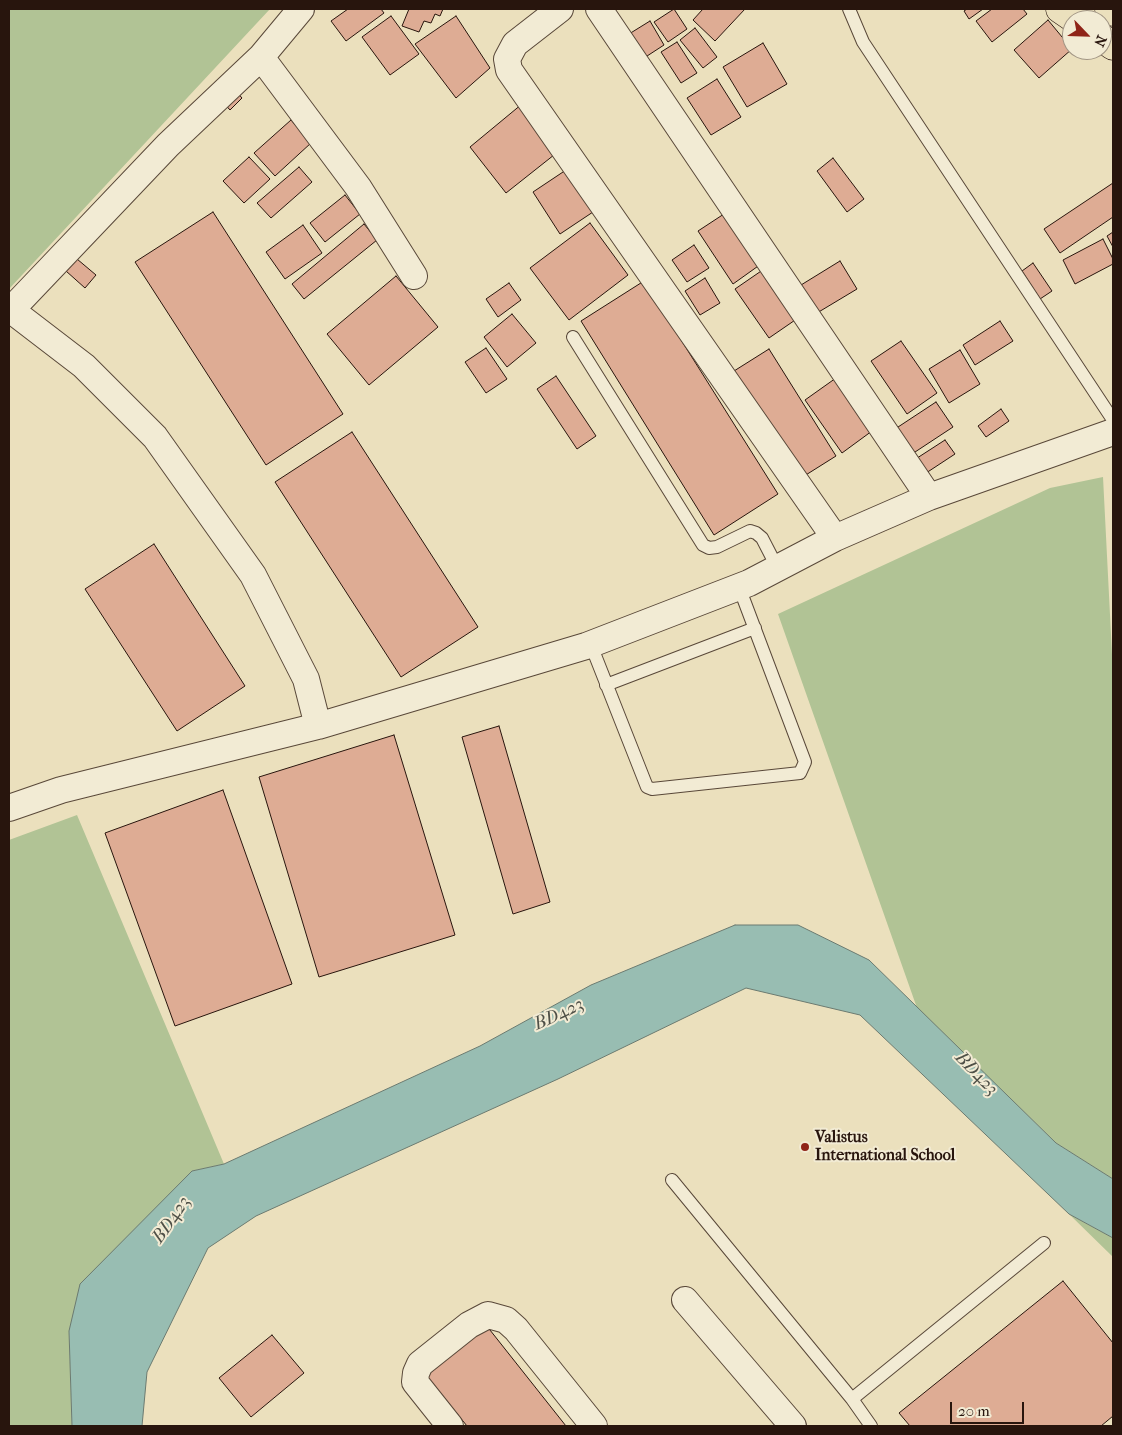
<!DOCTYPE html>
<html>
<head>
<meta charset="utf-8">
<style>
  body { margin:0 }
  #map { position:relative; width:1122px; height:1435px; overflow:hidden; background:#ebe0bd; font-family:"IM FELL French Canon",serif }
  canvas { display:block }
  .frame { position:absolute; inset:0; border:10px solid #28150d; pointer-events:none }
  .north { position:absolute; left:1062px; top:10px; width:50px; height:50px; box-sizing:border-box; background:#f2ebd4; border:1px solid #a19584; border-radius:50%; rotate:114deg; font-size:14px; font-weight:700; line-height:20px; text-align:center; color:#28150d }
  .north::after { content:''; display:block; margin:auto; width:18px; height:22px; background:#8f2418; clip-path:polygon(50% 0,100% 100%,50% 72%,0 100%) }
  .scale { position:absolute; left:950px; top:1402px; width:74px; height:22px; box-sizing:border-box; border:2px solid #28150d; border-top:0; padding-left:6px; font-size:15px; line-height:18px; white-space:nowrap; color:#28150d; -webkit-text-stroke:4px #f2ebd4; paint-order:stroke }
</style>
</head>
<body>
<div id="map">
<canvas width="1122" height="1435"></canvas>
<div class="frame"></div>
<div class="north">N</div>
<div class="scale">20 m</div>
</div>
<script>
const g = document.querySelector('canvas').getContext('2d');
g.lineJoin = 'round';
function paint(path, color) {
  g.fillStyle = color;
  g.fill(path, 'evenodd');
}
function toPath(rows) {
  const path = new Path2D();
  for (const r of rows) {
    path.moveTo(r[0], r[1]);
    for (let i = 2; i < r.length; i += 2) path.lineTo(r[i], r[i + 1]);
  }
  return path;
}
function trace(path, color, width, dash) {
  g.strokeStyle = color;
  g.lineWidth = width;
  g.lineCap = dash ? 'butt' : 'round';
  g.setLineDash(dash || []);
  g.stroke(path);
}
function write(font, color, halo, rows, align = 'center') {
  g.font = font + ' "IM FELL French Canon",serif';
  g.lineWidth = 4;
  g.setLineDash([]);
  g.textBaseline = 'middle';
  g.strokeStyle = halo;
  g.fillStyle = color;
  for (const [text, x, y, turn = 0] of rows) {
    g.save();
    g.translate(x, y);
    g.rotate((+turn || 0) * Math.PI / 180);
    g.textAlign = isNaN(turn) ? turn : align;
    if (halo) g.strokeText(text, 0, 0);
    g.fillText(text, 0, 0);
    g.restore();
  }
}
paint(toPath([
  [9,9,270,9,9,289],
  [1103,477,1113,674,1113,1179,1056,1143,917,1008,778,614,1050,488],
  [77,815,224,1164,192,1171,69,1331,72,1426,9,1426,9,840],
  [1069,1214,1113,1238,1113,1257]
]), '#b1c395');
const water = toPath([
  [735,925,798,925,869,960,1056,1143,1113,1179,1113,1238,1069,1214,860,1015,746,988,558,1079,256,1216,208,1248,147,1372,142,1426,72,1426,69,1331,80,1284,192,1171,224,1164,480,1046,591,985,735,925]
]);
paint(water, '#98bdb2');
trace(water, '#6b7a70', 1);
const building = toPath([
  [348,9,381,9,384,13,346,41,331,21,348,9],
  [409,9,443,9,440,16,435,14,431,23,424,21,419,32,402,26,409,9],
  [674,9,687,29,668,42,654,22,674,9],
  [703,9,745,9,715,41,693,20,703,9],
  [967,9,983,9,969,19,964,11,967,9],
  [992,9,1023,9,1027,14,992,42,976,21,992,9],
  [391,16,419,54,390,75,362,37,391,16],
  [456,16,490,68,456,98,415,44,456,16],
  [1048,20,1072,49,1039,78,1014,50,1048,20],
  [650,21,664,45,644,58,629,34,650,21],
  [695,28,717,57,703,68,680,40,695,28],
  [677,42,697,73,681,83,661,52,677,42],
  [763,43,787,84,747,107,723,67,763,43],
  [717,79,741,117,711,135,687,98,717,79],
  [235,90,242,98,230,110,222,101,235,90],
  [522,104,559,151,506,193,470,147,522,104],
  [291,120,311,143,275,176,254,153,291,120],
  [249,157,270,179,244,203,223,181,249,157],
  [833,158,864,199,847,212,817,171,833,158],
  [299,167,312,182,271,218,257,203,299,167],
  [569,168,596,210,560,234,533,192,569,168],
  [1113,183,1113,217,1060,253,1044,229,1113,183],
  [345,195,360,214,325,242,310,223,345,195],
  [213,212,343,414,266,465,135,262,213,212],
  [727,212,761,264,733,284,698,231,727,212],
  [590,223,628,275,569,320,530,268,590,223],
  [364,224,377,240,304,299,292,284,364,224],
  [303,225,322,253,285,279,266,252,303,225],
  [1113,232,1113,247,1107,236,1113,232],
  [1103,239,1113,259,1113,264,1075,284,1063,260,1103,239],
  [694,245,709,268,687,282,672,260,694,245],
  [77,259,96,275,85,288,66,271,77,259],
  [840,261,857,289,817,313,801,285,840,261],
  [1033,263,1052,291,1040,299,1022,271,1033,263],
  [767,267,801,316,769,338,735,289,767,267],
  [396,276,438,327,369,385,327,334,396,276],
  [705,278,720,303,700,315,685,291,705,278],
  [644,281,778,494,714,535,581,321,644,281],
  [509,283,521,300,498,317,486,299,509,283],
  [512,314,536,343,507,367,484,337,512,314],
  [1000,321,1013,341,975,365,963,345,1000,321],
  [901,341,937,393,907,414,871,361,901,341],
  [486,348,507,379,486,393,465,362,486,348],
  [769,349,836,456,801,478,734,371,769,349],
  [960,350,980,384,949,403,929,369,960,350],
  [556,376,596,436,577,449,537,389,556,376],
  [836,378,872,431,842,453,805,400,836,378],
  [936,402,953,427,912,454,895,429,936,402],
  [1001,409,1009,421,986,437,978,426,1001,409],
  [352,432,478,627,401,677,275,482,352,432],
  [945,440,955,454,920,477,911,462,945,440],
  [154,544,245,686,177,731,85,589,154,544],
  [499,726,550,902,513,914,462,737,499,726],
  [394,735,455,935,319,977,259,777,394,735],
  [223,790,292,984,175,1026,105,833,223,790],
  [1063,1281,1113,1343,1113,1416,1101,1426,910,1426,899,1413,1063,1281],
  [486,1325,566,1426,467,1426,425,1374,486,1325],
  [272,1335,304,1373,251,1417,219,1378,272,1335]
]);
paint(building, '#deac94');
trace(building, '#28150d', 1);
const lane = toPath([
  [849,9,863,42,1113,420],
  [573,337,703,545,709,548,717,547,750,531,756,533,762,538,778,569],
  [591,645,647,787,652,789,800,773,805,762,739,587],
  [606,685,755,628],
  [672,1180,852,1399],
  [871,1426,852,1399,1044,1243]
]);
const street = toPath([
  [560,9,515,44,507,59,509,70,835,538],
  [599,9,929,497],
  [261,57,358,187,414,276],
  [11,310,84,366,155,437,253,575,306,679,318,726],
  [9,312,168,145,261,57,301,9],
  [9,808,61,790,318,726,586,646,749,583,835,538,929,497,1113,432],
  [685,1300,793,1426],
  [450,1426,415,1382,416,1373,420,1364,469,1325,488,1315,506,1320,516,1329,594,1426]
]);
const primary = toPath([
  [1060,9,1076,20],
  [1109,9,1113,12],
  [1102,38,1113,46]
]);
trace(lane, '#594839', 14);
trace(street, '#594839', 28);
trace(primary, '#28150d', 29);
trace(lane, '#f2ebd4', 12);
trace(street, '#f2ebd4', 26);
trace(primary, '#ebe0bd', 28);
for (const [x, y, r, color] of [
  [805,1147,5,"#8f2418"]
]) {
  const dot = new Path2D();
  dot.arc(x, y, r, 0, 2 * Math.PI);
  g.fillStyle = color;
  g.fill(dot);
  trace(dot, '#f2ebd4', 2);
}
write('bold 16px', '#28150d', '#f2ebd4', [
  ["Valistus",815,1138],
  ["International School",815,1156]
], 'left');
write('italic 18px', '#4f5047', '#f2ebd4', [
  ["BD423",559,1015,-25],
  ["BD423",976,1074,46],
  ["BD423",172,1220,-55]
]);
</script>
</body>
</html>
